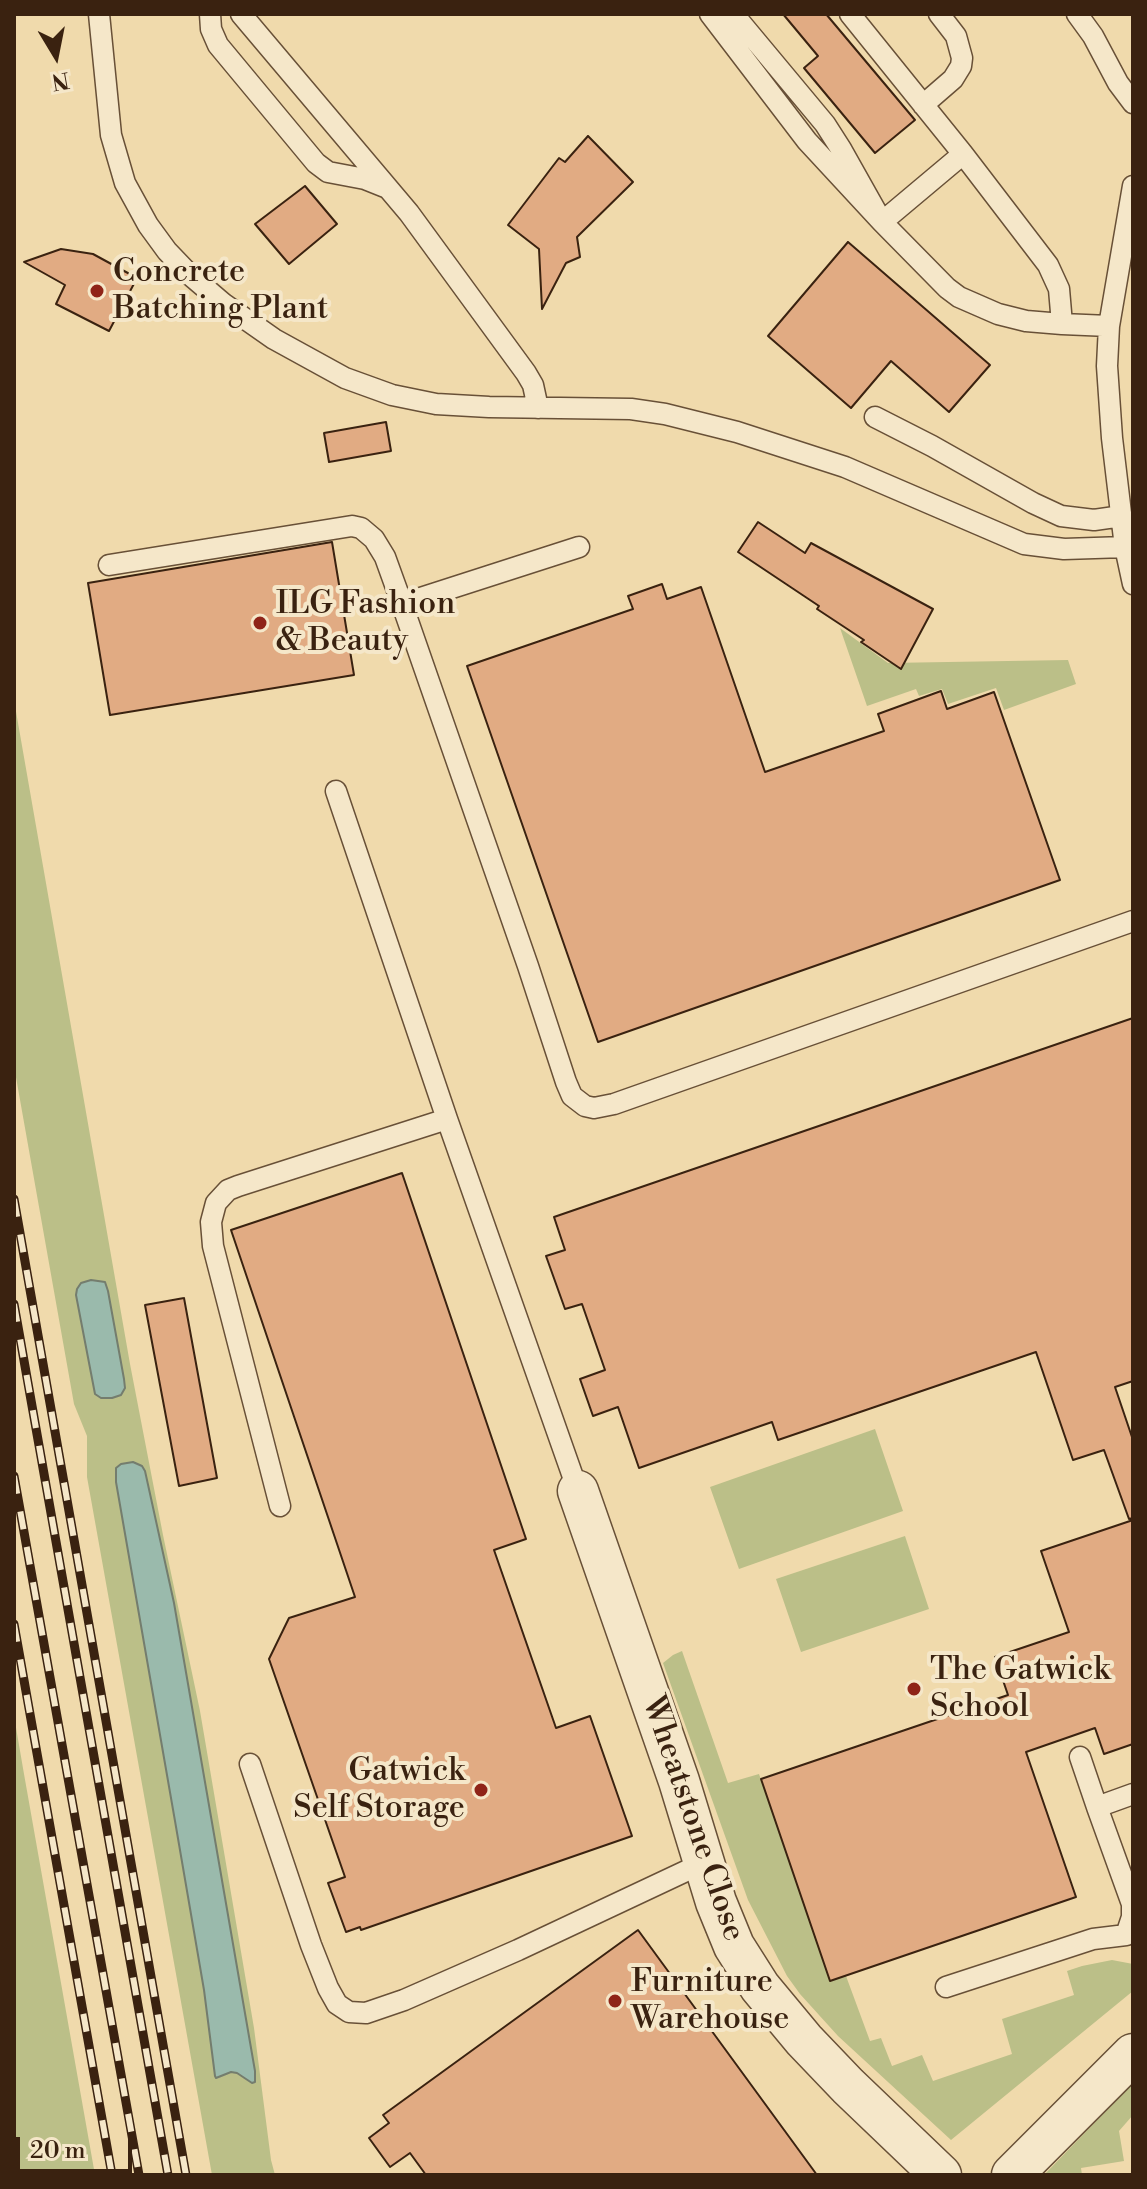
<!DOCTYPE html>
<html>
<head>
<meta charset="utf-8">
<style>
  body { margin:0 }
  #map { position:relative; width:1147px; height:2189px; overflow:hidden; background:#f0daac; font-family:"Libre Bodoni",serif }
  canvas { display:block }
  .frame { position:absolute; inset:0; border:16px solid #3a2210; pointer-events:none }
  .north { position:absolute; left:16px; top:16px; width:80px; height:80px; -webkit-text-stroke:6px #f5e7c9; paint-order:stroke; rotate:170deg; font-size:22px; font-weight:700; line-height:32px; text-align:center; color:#3a2210 }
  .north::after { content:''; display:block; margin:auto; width:28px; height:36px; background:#3a2210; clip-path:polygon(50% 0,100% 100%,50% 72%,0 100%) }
  .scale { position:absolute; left:16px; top:2137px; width:116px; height:36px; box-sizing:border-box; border:4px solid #3a2210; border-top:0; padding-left:10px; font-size:24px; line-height:28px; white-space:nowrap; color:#3a2210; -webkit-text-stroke:6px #f5e7c9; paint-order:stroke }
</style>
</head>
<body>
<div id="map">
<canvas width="1147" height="2189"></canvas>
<div class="frame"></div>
<div class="north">N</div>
<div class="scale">20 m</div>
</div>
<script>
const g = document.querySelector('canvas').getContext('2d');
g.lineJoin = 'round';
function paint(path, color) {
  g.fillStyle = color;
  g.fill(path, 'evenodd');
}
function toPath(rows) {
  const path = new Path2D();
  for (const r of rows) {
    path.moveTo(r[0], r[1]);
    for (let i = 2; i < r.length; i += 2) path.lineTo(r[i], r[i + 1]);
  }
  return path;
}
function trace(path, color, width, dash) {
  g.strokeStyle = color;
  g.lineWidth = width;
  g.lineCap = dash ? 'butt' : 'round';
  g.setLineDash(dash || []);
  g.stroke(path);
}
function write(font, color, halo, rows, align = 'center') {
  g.font = font + ' "Libre Bodoni",serif';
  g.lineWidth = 8;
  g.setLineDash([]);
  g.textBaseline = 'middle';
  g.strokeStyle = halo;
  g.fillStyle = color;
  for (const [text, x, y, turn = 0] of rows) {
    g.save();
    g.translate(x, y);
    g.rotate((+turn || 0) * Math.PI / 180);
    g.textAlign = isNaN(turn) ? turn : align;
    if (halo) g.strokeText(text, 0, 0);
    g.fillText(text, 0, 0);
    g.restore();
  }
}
paint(toPath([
  [840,628,888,663,1068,660,1076,684,1004,710,996,688,948,704,942,689,919,696,916,689,867,706],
  [14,700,130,1364,163,1535,200,1711,254,2028,271,2160,275,2175,212,2175,87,1477,87,1436,74,1404,14,1066],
  [875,1429,903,1511,739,1569,710,1487],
  [905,1536,929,1609,801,1652,776,1579],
  [682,1651,728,1783,759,1774,830,1980,846,1976,870,2041,881,2038,892,2066,922,2055,933,2081,1012,2054,1002,2019,1074,1995,1067,1971,1082,1966,1112,1960,1133,1964,1133,1991,951,2140,838,2036,800,1994,787,1976,748,1900,663,1663,673,1655],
  [14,1716,24,1774,95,2175,14,2175],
  [1133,2083,1133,2115,1119,2131,1124,2161,1081,2168,1082,2175,1044,2175]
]), '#bbbf88');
const water = toPath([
  [91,1280,105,1282,108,1291,124,1379,125,1388,121,1395,112,1398,101,1398,95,1394,76,1295,77,1289,81,1283,91,1280],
  [133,1462,142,1466,145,1471,174,1603,255,2071,255,2082,252,2083,237,2073,231,2072,216,2078,215,2076,204,1990,175,1821,116,1482,116,1468,121,1464,133,1462]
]);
paint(water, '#9abaac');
trace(water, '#747d6e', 2);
const building = toPath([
  [783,14,826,14,915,120,875,153,804,68,818,56,783,14],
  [588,136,633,182,577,237,580,257,566,263,542,309,539,249,508,225,559,158,565,162,588,136],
  [305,186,337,224,289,264,255,224,305,186],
  [848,242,990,365,949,412,891,361,851,408,768,336,848,242],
  [61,249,93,254,137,278,109,331,56,304,65,285,24,262,61,249],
  [386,422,391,451,329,462,324,433,386,422],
  [758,522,805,553,811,543,933,609,901,669,861,642,864,640,817,609,819,606,738,552,758,522],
  [332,542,354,675,110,715,88,583,332,542],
  [662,584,667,599,701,587,765,772,884,731,878,714,941,691,947,709,994,692,1060,880,598,1042,467,666,633,609,628,596,662,584],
  [1133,1018,1133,1381,1115,1387,1133,1440,1133,1518,1129,1519,1104,1450,1073,1460,1036,1352,778,1440,772,1422,639,1468,618,1407,593,1416,580,1379,605,1370,582,1304,565,1309,546,1256,565,1250,554,1217,1133,1018],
  [402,1173,526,1539,494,1550,556,1728,590,1716,632,1836,361,1930,360,1927,346,1932,328,1883,345,1877,269,1659,289,1618,355,1597,231,1230,402,1173],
  [184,1298,217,1478,179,1486,145,1305,184,1298],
  [1133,1520,1133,1744,1104,1754,1095,1728,1026,1752,1076,1897,830,1981,761,1779,1008,1695,995,1657,1069,1632,1041,1551,1133,1520],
  [638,1930,817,2175,426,2175,410,2153,390,2167,369,2138,389,2123,383,2115,638,1930]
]);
paint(building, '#e1ab83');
trace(building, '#3a2210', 2);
const service = toPath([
  [99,14,111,135,125,183,148,225,167,251,190,275,224,304,274,339,345,378,392,395,436,404,489,407,631,409,665,414,737,432,845,467,1024,544,1064,549,1125,547],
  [210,14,211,29,218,45,316,163,328,172,365,179,385,187],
  [241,14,409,213,526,373,533,385,538,408],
  [710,14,807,141,882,222,963,154,1048,265,1059,289,1062,324,1109,326],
  [731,14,740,22,825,124,841,149,882,222,947,288,959,297,998,314,1026,321,1062,324],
  [850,14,963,154],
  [1077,14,1093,36,1118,83,1133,103],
  [923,105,953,79,961,66,962,58,956,36,939,14],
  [1133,186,1109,326,1107,366,1112,438,1125,547,1133,584],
  [875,417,932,446,1033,503,1061,516,1094,520,1122,516],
  [109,565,352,526,361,528,374,539,385,557,402,604,528,966,566,1082,572,1096,585,1106,594,1108,614,1104,1133,921],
  [402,604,579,547],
  [336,791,447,1119,578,1491],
  [280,1506,213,1246,211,1222,216,1203,228,1190,238,1186,447,1119],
  [1080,1757,1097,1807],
  [250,1764,311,1945,328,1988,337,2004,349,2012,366,2013,404,2000,518,1950,703,1863],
  [946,1987,1093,1939,1126,1935,1132,1917,1132,1904,1097,1807,1133,1794]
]);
const minor = toPath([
  [578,1491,679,1781,716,1902,734,1946,760,1987,804,2040,848,2086,941,2175],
  [1012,2175,1133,2054]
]);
trace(service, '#685037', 23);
trace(minor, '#685037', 43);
trace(service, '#f5e7c9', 20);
trace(minor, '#f5e7c9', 40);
const rail = toPath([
  [14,1199,186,2175],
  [14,1304,168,2175],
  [14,1476,139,2175],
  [14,1624,112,2175]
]);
trace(rail, '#3a2210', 9);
trace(rail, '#f5e7c9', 6, [18]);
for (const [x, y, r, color] of [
  [97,291,8,"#8f2418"],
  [260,623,8,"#8f2418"],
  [914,1689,8,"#8f2418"],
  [481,1790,8,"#8f2418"],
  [615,2001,8,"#8f2418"]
]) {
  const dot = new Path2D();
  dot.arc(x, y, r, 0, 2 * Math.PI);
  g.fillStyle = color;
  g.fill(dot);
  trace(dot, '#f5e7c9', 3);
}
write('32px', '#3a2210', '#f5e7c9', [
  ["Concrete",113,273],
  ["Batching Plant",113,310],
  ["ILG Fashion",276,605],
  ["& Beauty",276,642],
  ["The Gatwick",930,1671],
  ["School",930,1708],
  ["Gatwick",465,1772,"right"],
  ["Self Storage",465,1809,"right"],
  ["Furniture",631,1983],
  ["Warehouse",631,2020]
], 'left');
write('32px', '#3a2210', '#f5e7c9', [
  ["Wheatstone Close",692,1819,71]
]);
</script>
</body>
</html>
